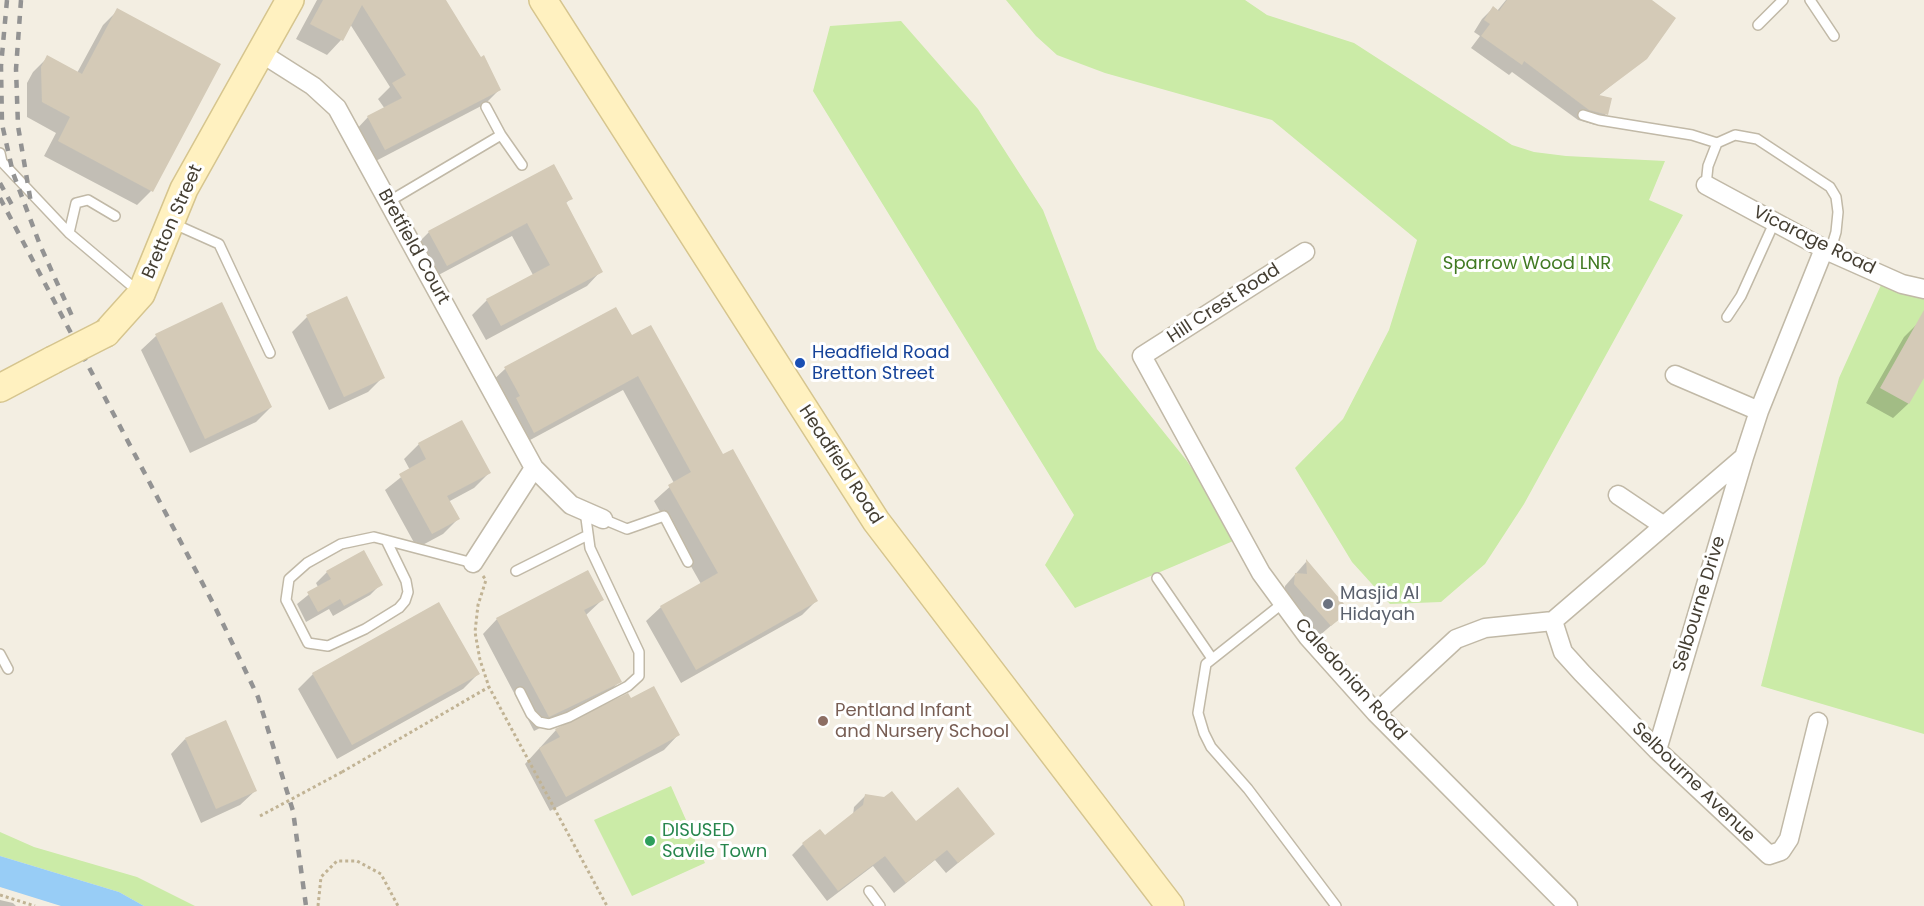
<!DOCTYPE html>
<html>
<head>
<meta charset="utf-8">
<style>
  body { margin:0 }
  canvas { display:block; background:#f3eee2 }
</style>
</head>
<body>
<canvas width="1924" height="906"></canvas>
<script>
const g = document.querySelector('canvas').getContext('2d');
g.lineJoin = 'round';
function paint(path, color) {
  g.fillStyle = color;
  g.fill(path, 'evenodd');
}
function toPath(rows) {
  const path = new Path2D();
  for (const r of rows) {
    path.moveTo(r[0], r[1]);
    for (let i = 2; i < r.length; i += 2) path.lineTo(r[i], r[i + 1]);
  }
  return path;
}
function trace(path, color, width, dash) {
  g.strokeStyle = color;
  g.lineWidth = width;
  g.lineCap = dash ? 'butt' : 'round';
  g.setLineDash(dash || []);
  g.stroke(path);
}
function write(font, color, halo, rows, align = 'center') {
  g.font = font + ' Poppins,sans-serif';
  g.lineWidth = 6;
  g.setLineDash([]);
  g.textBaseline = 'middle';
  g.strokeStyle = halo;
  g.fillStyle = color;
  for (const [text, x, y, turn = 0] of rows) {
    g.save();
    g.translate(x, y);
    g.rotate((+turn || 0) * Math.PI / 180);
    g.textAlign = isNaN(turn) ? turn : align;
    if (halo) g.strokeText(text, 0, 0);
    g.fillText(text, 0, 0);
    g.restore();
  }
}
paint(toPath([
  [1006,0,1245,0,1267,15,1354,43,1512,145,1534,152,1566,156,1665,161,1649,200,1683,215,1524,504,1485,564,1441,602,1390,604,1352,562,1295,468,1343,419,1389,330,1417,240,1272,120,1105,73,1057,55,1036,36],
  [901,21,978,109,1043,210,1097,349,1187,461,1238,539,1075,608,1045,565,1074,515,813,91,830,26],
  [1881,285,1924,293,1924,734,1761,686,1839,378],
  [671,786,705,863,632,896,594,820],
  [0,832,34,847,137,877,195,906,144,906,119,892,0,856]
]), '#cbeba7');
paint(toPath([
  [0,856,119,892,144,906,61,906,0,887]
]), '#98cdf6');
paint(toPath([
  [317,0,445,0,500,89,485,104,370,164,354,132,368,117,385,109,378,99,390,87,350,24,341,40,327,55,296,39],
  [1506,0,1649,0,1645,58,1598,96,1606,114,1595,125,1578,120,1512,72,1509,75,1471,48,1480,36,1474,32,1482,19,1493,8,1497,11],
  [118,10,151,191,137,205,44,156,56,133,27,117,27,83,33,72,48,57,77,73,103,25],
  [571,198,565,204,601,271,587,286,486,340,472,315,487,300,533,275,512,236,431,279,414,247,429,232],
  [222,304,271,407,256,422,190,453,141,350,156,336],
  [307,317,383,377,368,392,329,410,292,332],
  [1919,322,1924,325,1924,375,1908,404,1893,418,1866,403,1904,337],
  [631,337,723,456,817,600,802,615,681,683,646,621,661,607,701,584,654,501,674,483,623,390,519,446,490,383,505,369],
  [419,444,489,473,474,488,448,502,458,519,443,534,417,548,385,490,410,470,404,459],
  [1306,562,1348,611,1319,636,1284,595,1285,586],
  [327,572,381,584,370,595,333,616,329,609,306,622,297,604,318,587,316,583],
  [602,600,585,616,620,681,605,696,534,731,483,634,497,619],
  [439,604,478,674,463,689,337,759,298,689,313,674],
  [630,701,678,735,664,750,550,811,525,764,556,730],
  [185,739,255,791,240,805,201,823,171,754],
  [865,796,916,823,993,834,946,873,935,860,894,893,873,866,827,901,792,855,803,844,825,837,853,815,854,807],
  [0,900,13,903,16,906,0,906]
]), '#0003');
paint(toPath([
  [323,0,446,0,481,57,484,55,501,90,385,150,367,116,402,98,392,83,406,75,362,5,343,41,310,24],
  [1507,0,1652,0,1676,18,1647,59,1599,95,1612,98,1608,115,1589,110,1524,61,1522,65,1481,36,1490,24,1484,20,1493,6,1499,11],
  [117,8,221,64,153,192,58,141,70,117,42,102,41,67,47,55,82,74],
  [554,164,573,199,566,202,603,272,501,326,486,299,550,265,527,223,447,266,428,231],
  [347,296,385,378,344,397,306,315],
  [222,302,272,407,205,439,155,334],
  [616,307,632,335,651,325,723,454,733,449,818,601,696,670,660,606,718,573,668,485,691,472,638,376,534,433,516,398,520,396,504,367],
  [1924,310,1924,378,1909,404,1880,388],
  [462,420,491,473,447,496,460,519,432,534,399,474,426,459,418,443],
  [364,550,383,585,344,606,340,599,318,612,307,592,331,579,326,571],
  [1306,559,1350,611,1331,626,1294,584,1295,573,1307,574],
  [588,570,604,600,584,610,622,682,549,717,496,618],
  [439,602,480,674,352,745,312,673],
  [654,686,680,735,566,797,539,748,560,737,555,729,628,693,631,698],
  [226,720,257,791,216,809,185,738],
  [958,787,995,834,958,863,947,850,906,883,885,856,838,891,802,843,820,829,825,835,863,805,865,794,884,797,892,791,916,821]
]), '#d4cab7');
const lane = toPath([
  [1810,0,1834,36],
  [1758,25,1783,0],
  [486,107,501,135],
  [1583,115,1599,120,1692,135,1717,143],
  [0,153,2,162,69,233,139,292],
  [1706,185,1708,166,1717,143,1735,135,1757,139,1830,187,1836,197,1838,212,1836,232,1830,252],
  [388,202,501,135,522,165],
  [172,223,219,244,270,353],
  [69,233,76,203,88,200,115,216],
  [1727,317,1741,296,1774,223],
  [603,519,627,529,664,516,688,562],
  [387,542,406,581,408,592,405,601,399,608,365,629,328,646,308,643,286,600,289,579,307,563,341,544,374,537,473,563],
  [516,571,588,535],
  [1157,578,1211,657],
  [1283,603,1206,664,1198,713,1204,733,1211,747,1248,789,1336,906],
  [0,654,8,669],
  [520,692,531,714,539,722,549,724,569,717,628,686,639,676,639,652,590,548,585,511],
  [869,891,880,906]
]);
const street = toPath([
  [261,53,313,86,337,108,534,468,571,505,603,519],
  [1706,185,1830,252,1902,284,1924,289],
  [1305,252,1142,356,1261,573,1308,637,1376,713,1568,906],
  [1675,375,1759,411],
  [1618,495,1664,526],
  [473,563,534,468],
  [1553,621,1563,652,1582,673,1657,750,1769,855,1781,851,1789,839,1818,722],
  [1376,713,1456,639,1485,628,1553,621,1744,457,1759,411,1824,249],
  [1657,750,1744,457]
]);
const secondary = toPath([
  [543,0,876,521,1170,906],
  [106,333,141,294,184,189,290,0],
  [0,388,53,360]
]);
trace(lane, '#c1b9a7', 12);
trace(street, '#c1b9a7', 21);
trace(secondary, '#d6c58e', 30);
trace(toPath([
  [483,576,486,580,478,605,475,632,480,660,489,687,607,906],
  [342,772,489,687],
  [0,895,35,906],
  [318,906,321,877,337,861,357,861,381,874,398,906]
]), '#c1b394', 3, [3, 3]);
trace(lane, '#fff', 9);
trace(street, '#fff', 18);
trace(secondary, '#fff1c0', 27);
trace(toPath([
  [7,0,1,66,2,124,13,173,40,245,72,316],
  [21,0,16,69,18,126,31,203],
  [0,183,12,205],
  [0,198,215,607,258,697,293,811,306,906]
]), '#939393', 4.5, [8, 8]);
const secondaryBridge = toPath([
  [53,360,106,333]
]);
trace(secondaryBridge, '#d6c58e', 30, []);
trace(toPath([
  [260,816,342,772]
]), '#c1b394', 3, [3, 3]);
trace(secondaryBridge, '#fff1c0', 27);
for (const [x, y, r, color] of [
  [800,363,6,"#1a4fb4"],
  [1328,604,6,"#6b7280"],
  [823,721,6,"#8d6e63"],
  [650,841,6,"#2e9e5b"]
]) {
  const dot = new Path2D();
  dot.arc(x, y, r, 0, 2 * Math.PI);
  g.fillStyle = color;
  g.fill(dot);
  trace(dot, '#fff', 2);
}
write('18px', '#443e32', '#fff', [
  ["Bretton Street",173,222,-66],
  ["Vicarage Road",1814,241,26],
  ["Bretfield Court",413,247,61],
  ["Hill Crest Road",1224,304,-33],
  ["Headfield Road",840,465,57],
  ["Selbourne Drive",1700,604,-73],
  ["Caledonian Road",1350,680,48],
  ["Selbourne Avenue",1693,783,44]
]);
write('18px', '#417a22', '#fff', [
  ["Sparrow Wood LNR",1527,264]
]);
write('18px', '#164399', '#fff', [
  ["Headfield Road",812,353],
  ["Bretton Street",812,374]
], 'left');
write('18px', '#5b616d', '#fff', [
  ["Masjid Al",1340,594],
  ["Hidayah",1340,615]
], 'left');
write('18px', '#785e54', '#fff', [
  ["Pentland Infant",835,711],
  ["and Nursery School",835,732]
], 'left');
write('18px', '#27864d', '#fff', [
  ["DISUSED",662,831],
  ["Savile Town",662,852]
], 'left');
</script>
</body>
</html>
